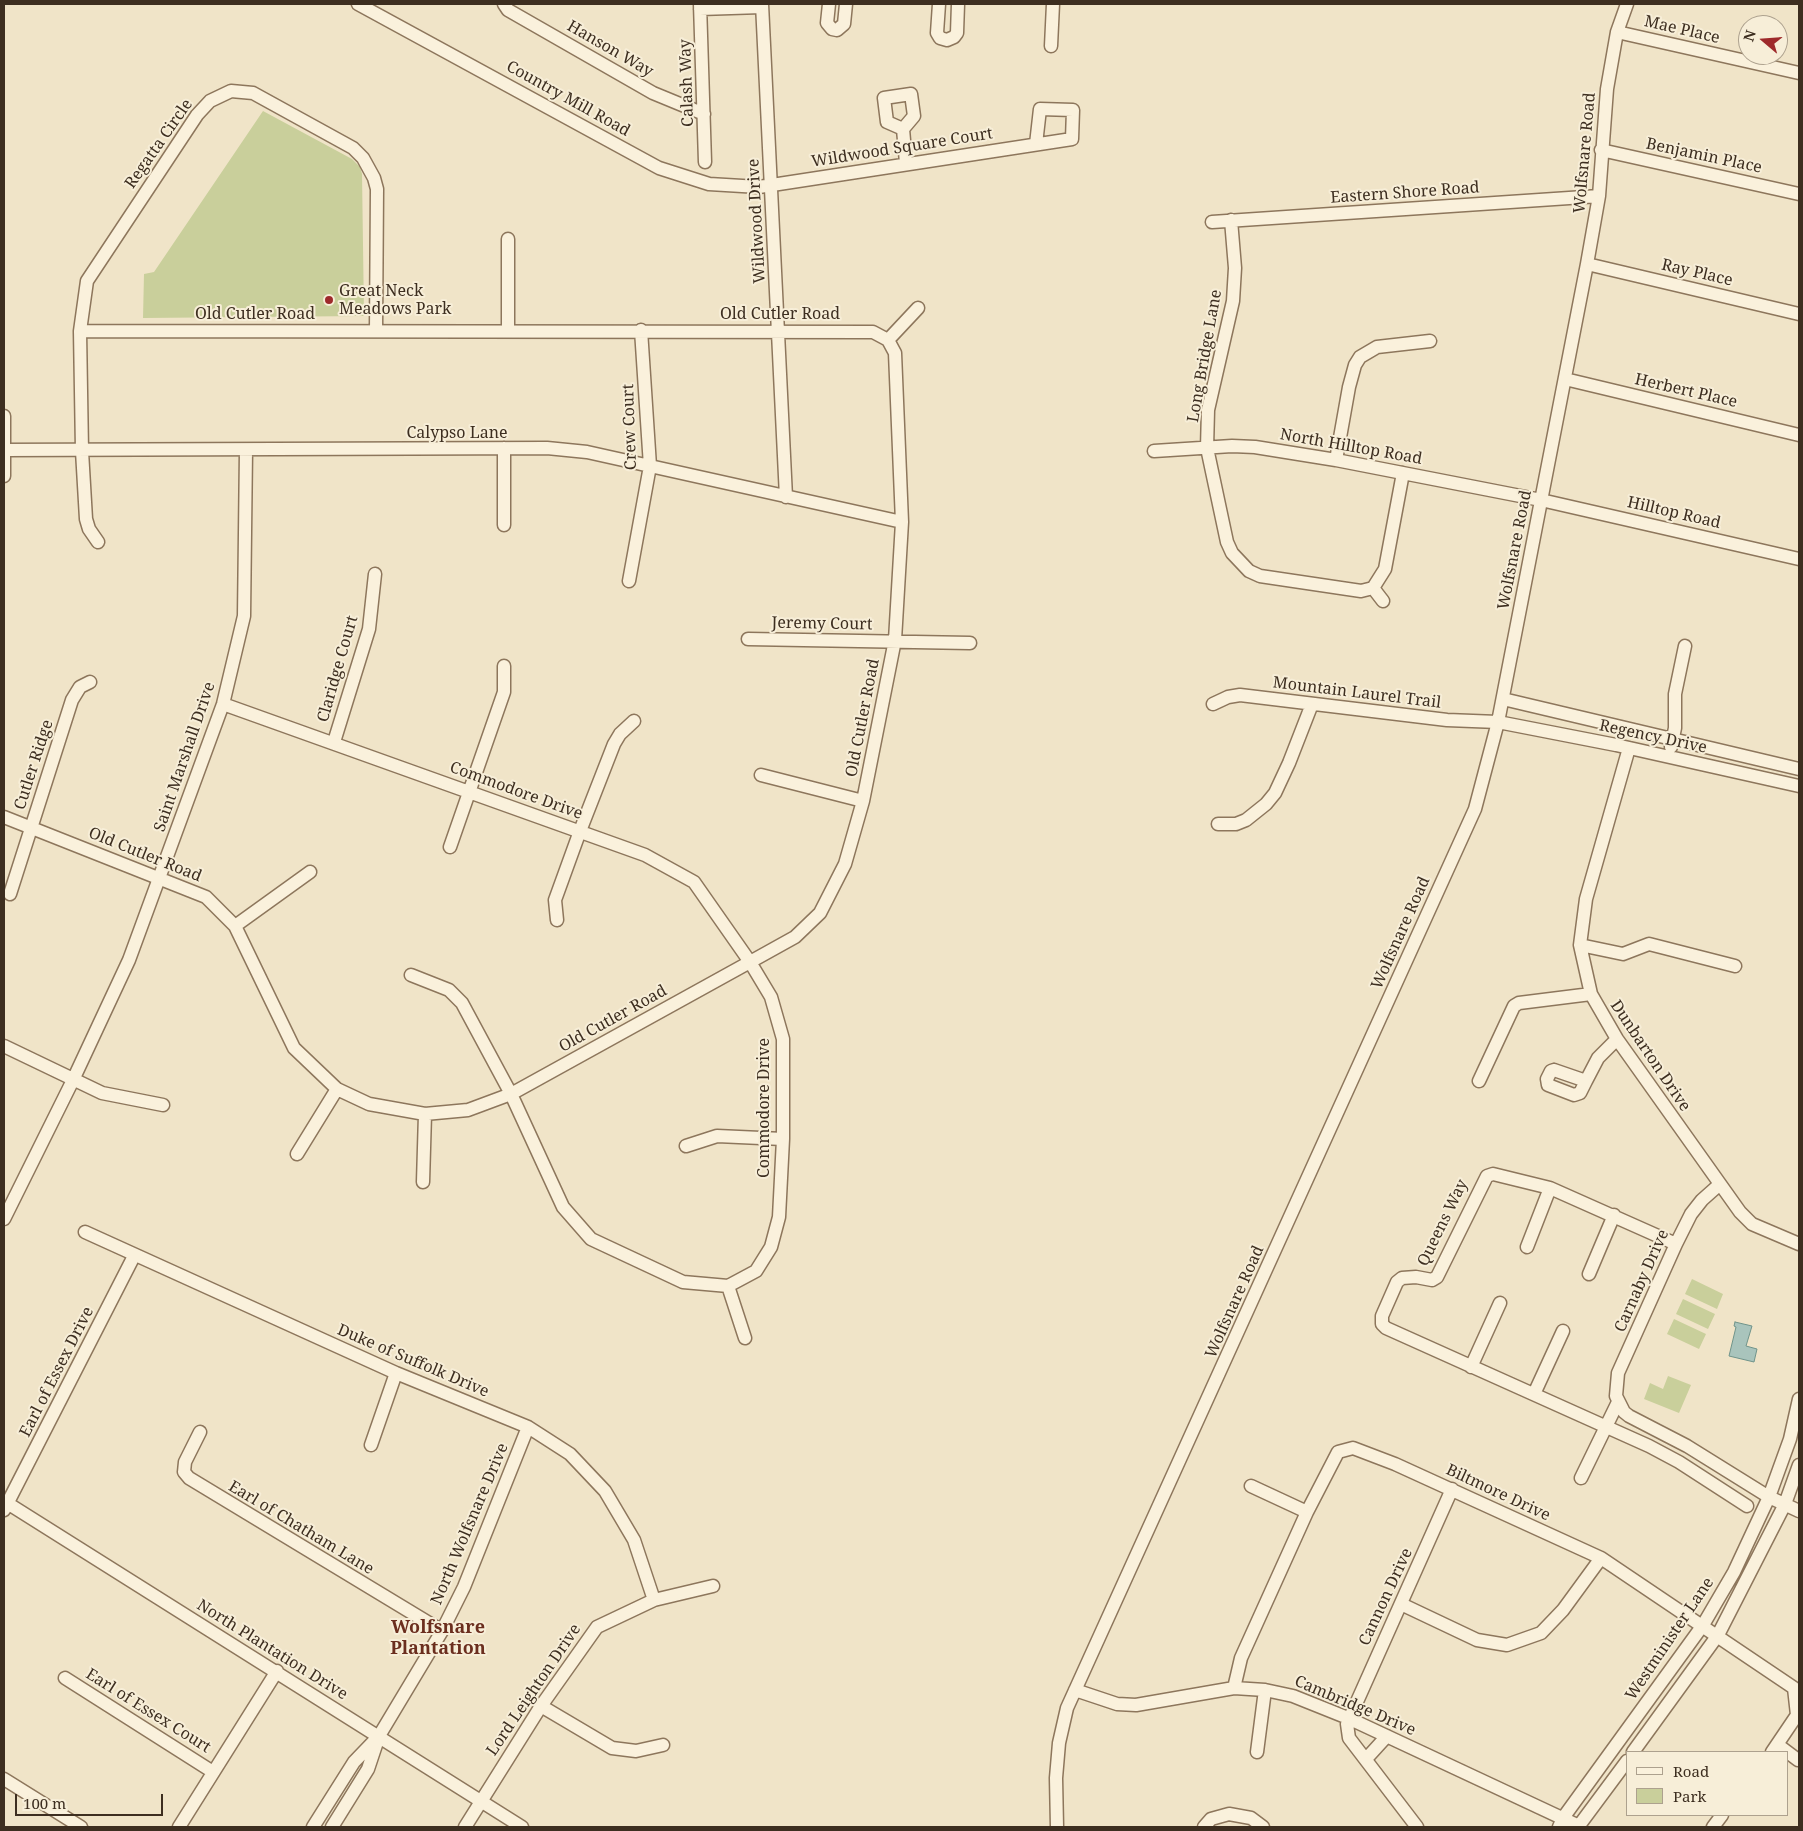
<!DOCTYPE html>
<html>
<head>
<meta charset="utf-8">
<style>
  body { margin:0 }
  #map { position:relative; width:1803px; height:1831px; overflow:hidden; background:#f0e4c8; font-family:"Noto Serif",serif }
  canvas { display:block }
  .frame { position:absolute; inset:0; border:5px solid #3d2e20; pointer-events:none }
  .legend { position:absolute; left:1626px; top:1751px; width:162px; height:65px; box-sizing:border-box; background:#f7eed8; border:1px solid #ada18e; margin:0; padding:6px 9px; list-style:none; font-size:15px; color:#3d2e20 }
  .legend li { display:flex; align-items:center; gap:10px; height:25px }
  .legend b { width:25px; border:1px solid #ada18e }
  .north { position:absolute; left:1738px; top:15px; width:50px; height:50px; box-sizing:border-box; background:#f7eed8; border:1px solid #ada18e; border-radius:50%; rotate:288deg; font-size:14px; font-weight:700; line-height:20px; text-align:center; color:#3d2e20 }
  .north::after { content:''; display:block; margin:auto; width:18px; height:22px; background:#9e2a2b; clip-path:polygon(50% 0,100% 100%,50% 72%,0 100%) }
  .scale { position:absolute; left:15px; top:1794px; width:148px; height:22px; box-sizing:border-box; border:2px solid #3d2e20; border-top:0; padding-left:6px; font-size:15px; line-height:18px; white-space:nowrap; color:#3d2e20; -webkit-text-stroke:4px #f7eed8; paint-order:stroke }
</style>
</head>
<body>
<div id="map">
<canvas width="1803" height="1831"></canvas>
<div class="frame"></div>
<ul class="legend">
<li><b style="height:6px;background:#faf1dc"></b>Road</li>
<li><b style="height:14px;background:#c9cf9b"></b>Park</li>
</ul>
<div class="north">N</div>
<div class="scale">100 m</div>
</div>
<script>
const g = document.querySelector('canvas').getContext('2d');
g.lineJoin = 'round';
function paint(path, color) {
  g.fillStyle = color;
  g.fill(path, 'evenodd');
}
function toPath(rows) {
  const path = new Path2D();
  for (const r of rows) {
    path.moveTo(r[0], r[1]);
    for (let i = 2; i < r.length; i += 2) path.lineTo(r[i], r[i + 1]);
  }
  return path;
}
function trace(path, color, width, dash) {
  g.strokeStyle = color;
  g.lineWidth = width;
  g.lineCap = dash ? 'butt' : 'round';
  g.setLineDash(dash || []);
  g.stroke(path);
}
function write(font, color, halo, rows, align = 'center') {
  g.font = font + ' "Noto Serif",serif';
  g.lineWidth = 4;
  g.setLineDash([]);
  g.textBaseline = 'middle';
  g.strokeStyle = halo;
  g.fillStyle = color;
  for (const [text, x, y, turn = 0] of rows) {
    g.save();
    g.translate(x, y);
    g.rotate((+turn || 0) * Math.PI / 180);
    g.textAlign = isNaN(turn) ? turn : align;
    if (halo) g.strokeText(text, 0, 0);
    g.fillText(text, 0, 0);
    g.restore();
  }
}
paint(toPath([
  [263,111,352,159,360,167,362,174,364,316,143,318,144,274,154,272],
  [1692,1279,1723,1294,1717,1309,1685,1294],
  [1683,1299,1715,1314,1708,1329,1676,1314],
  [1674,1319,1706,1334,1699,1349,1667,1334],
  [1668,1376,1691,1385,1679,1413,1644,1399,1650,1383,1663,1389]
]), '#c9cf9b');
const water = toPath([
  [1735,1322,1752,1326,1746,1346,1757,1349,1754,1362,1729,1356,1736,1327,1734,1326,1735,1322]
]);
paint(water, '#a9c4bc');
trace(water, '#6f938a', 1);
const minor = toPath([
  [358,4,659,168,709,184,759,187,1072,139,1073,110,1040,109,1036,144],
  [504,4,508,10,653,93,704,114],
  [700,4,705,162],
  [762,4,786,497],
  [829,4,827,23,832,29,837,30,844,24,846,4],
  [939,4,937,33,940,38,947,40,954,37,957,33,958,4],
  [700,9,762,7],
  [1617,32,1799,73],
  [1051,46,1053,4],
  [903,129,887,122,884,98,911,94,914,116,903,129,906,163],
  [1601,150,1799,194],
  [1231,220,1235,268,1233,301,1208,410,1207,448,1227,542,1232,553,1249,571,1260,576,1361,591,1373,588,1385,569,1403,473],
  [1212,222,1599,196],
  [508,239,508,331],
  [1587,264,1799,314],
  [888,340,918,308],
  [1565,379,1799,435],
  [4,416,4,476],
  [4,450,547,448,587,452,902,522],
  [1154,451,1232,446,1255,447,1336,460,1541,500,1799,559],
  [1336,460,1349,387,1355,365,1360,357,1377,347,1430,341],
  [504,525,504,448],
  [98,542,89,529,86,519,82,451,80,331,87,281,197,115,210,101,231,91,253,93,353,148,363,158,374,178,377,189,376,331],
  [629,581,650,466,641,330],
  [1373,588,1383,601],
  [748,639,970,643],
  [1503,699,1799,769],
  [223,704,645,855,694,882,750,962,771,997,783,1039,783,1139,779,1217,771,1247,756,1271,728,1286,683,1282,591,1239,563,1207,511,1094,462,1003,449,990,411,975],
  [1213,704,1228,697,1240,695,1447,720,1498,722,1616,745,1799,786],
  [334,742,369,629,375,574],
  [1671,747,1675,728,1675,694,1685,646],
  [1629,748,1586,899,1580,945,1591,994,1617,1039,1740,1212,1752,1224,1799,1244],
  [761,775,863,801],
  [4,817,206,897,235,926,294,1048,337,1089,369,1104,425,1114,468,1110,511,1094,750,962,795,937,820,913,845,864,863,801,895,640,902,522,895,353,888,340,873,332,80,331],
  [1218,824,1236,824,1246,820,1266,804,1275,793,1289,763,1312,704],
  [450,847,504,692,504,666],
  [10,894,72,700,80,687,90,682],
  [557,920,555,900,580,831,614,744,620,734,634,721],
  [235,926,310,872],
  [1580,945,1623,954,1649,944,1735,966],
  [4,1046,102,1093,163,1105],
  [1554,1070,1586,1081,1580,1093,1574,1095,1548,1085,1547,1079,1551,1071,1554,1070],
  [1479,1081,1514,1006,1519,1003,1591,994],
  [1586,1081,1598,1058,1617,1039],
  [686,1146,717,1136,783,1139],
  [297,1154,337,1089],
  [423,1182,425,1114],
  [1720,1184,1702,1200,1691,1214,1676,1244,1618,1373,1616,1396,1624,1412,1629,1416,1687,1446,1769,1497,1799,1511],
  [4,1219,73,1080,129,960,223,704,244,616,246,450],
  [85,1232,396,1373,528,1427,570,1454,605,1491,634,1540,654,1600],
  [1676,1244,1550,1188,1493,1174,1487,1176,1437,1277,1432,1280,1416,1277,1402,1278,1397,1282,1382,1316,1382,1324,1386,1328,1649,1446,1679,1462,1747,1506],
  [1527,1247,1550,1188],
  [1589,1274,1614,1215],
  [728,1286,745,1338],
  [1471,1367,1500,1303],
  [1534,1394,1563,1331],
  [200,1432,185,1462,184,1472,189,1478,442,1631],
  [371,1445,396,1373],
  [1581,1478,1618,1402],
  [1251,1486,1307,1512],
  [4,1501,522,1827],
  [4,1510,134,1256],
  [1401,1604,1477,1640,1507,1645,1541,1633,1563,1610,1601,1558],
  [65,1678,213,1772],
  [1234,1688,1241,1658,1307,1512,1338,1452,1353,1448,1395,1464,1601,1558,1794,1688,1797,1715,1772,1752],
  [1075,1690,1117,1704,1136,1705,1234,1688,1265,1690,1293,1696,1348,1718,1579,1826],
  [541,1706,612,1748,636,1751,663,1745],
  [1778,1745,1798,1760],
  [1257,1752,1265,1690],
  [1633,1752,1718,1635,1785,1504,1799,1465],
  [1366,1759,1387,1736],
  [4,1779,81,1827],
  [179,1827,277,1671],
  [313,1827,354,1762,379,1736],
  [332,1827,368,1769,379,1736,442,1631,464,1587,528,1427],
  [465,1827,541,1706,597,1627,654,1600,713,1586],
  [1057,1827,1056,1778,1059,1743,1067,1708,1475,809,1498,722,1587,264,1599,196,1607,89,1617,32,1627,4],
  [1204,1827,1211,1819,1229,1814,1251,1818,1263,1827],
  [1417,1827,1349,1738,1347,1724,1452,1489],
  [1559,1827,1563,1818,1703,1625,1734,1572,1769,1497,1790,1439,1799,1399],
  [1578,1827,1627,1761],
  [1713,1827,1722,1815]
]);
trace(minor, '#8d765c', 15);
trace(minor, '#faf1dc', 12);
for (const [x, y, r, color] of [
  [329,300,5,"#9e2a2b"]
]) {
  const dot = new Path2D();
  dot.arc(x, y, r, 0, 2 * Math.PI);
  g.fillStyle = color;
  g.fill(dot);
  trace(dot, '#f7eed8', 2);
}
write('16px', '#3d2e20', '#f7eed8', [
  ["Mae Place",1682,30,13],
  ["Hanson Way",610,49,30],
  ["Calash Way",687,83,-92],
  ["Country Mill Road",568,99,29],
  ["Regatta Circle",159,144,-55],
  ["Wildwood Square Court",902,148,-9],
  ["Wolfsnare Road",1585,153,-85],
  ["Benjamin Place",1704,156,12],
  ["Eastern Shore Road",1405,193,-4],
  ["Wildwood Drive",757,221,-93],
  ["Ray Place",1697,273,13],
  ["Old Cutler Road",255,314],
  ["Old Cutler Road",780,314],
  ["Long Bridge Lane",1205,356,-80],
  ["Herbert Place",1686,391,13],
  ["Crew Court",630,427,-92],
  ["Calypso Lane",457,433],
  ["North Hilltop Road",1351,447,10],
  ["Hilltop Road",1674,513,13],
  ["Wolfsnare Road",1515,550,-79],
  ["Jeremy Court",822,624,1],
  ["Claridge Court",338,669,-74],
  ["Mountain Laurel Trail",1357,693,7],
  ["Old Cutler Road",863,718,-79],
  ["Regency Drive",1653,737,12],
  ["Saint Marshall Drive",185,757,-71],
  ["Cutler Ridge",34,765,-72],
  ["Commodore Drive",516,791,20],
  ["Old Cutler Road",145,855,22],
  ["Wolfsnare Road",1401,933,-66],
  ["Old Cutler Road",613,1019,-29],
  ["Dunbarton Drive",1650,1056,56],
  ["Commodore Drive",764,1108,-90],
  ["Queens Way",1443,1223,-64],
  ["Carnaby Drive",1642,1281,-66],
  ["Wolfsnare Road",1235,1302,-66],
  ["Duke of Suffolk Drive",413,1361,23],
  ["Earl of Essex Drive",57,1372,-63],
  ["Biltmore Drive",1498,1493,25],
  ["North Wolfsnare Drive",470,1524,-67],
  ["Earl of Chatham Lane",301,1528,31],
  ["Cannon Drive",1386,1597,-65],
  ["Westminister Lane",1670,1639,-56],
  ["North Plantation Drive",272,1650,32],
  ["Lord Leighton Drive",534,1690,-56],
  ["Cambridge Drive",1355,1706,23],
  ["Earl of Essex Court",148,1711,32]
]);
write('16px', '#3d2e20', '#f7eed8', [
  ["Great Neck",339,291],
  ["Meadows Park",339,309]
], 'left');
write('bold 18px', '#6b2e1e', '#f7eed8', [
  ["Wolfsnare",438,1628],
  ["Plantation",438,1649]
]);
</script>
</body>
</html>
